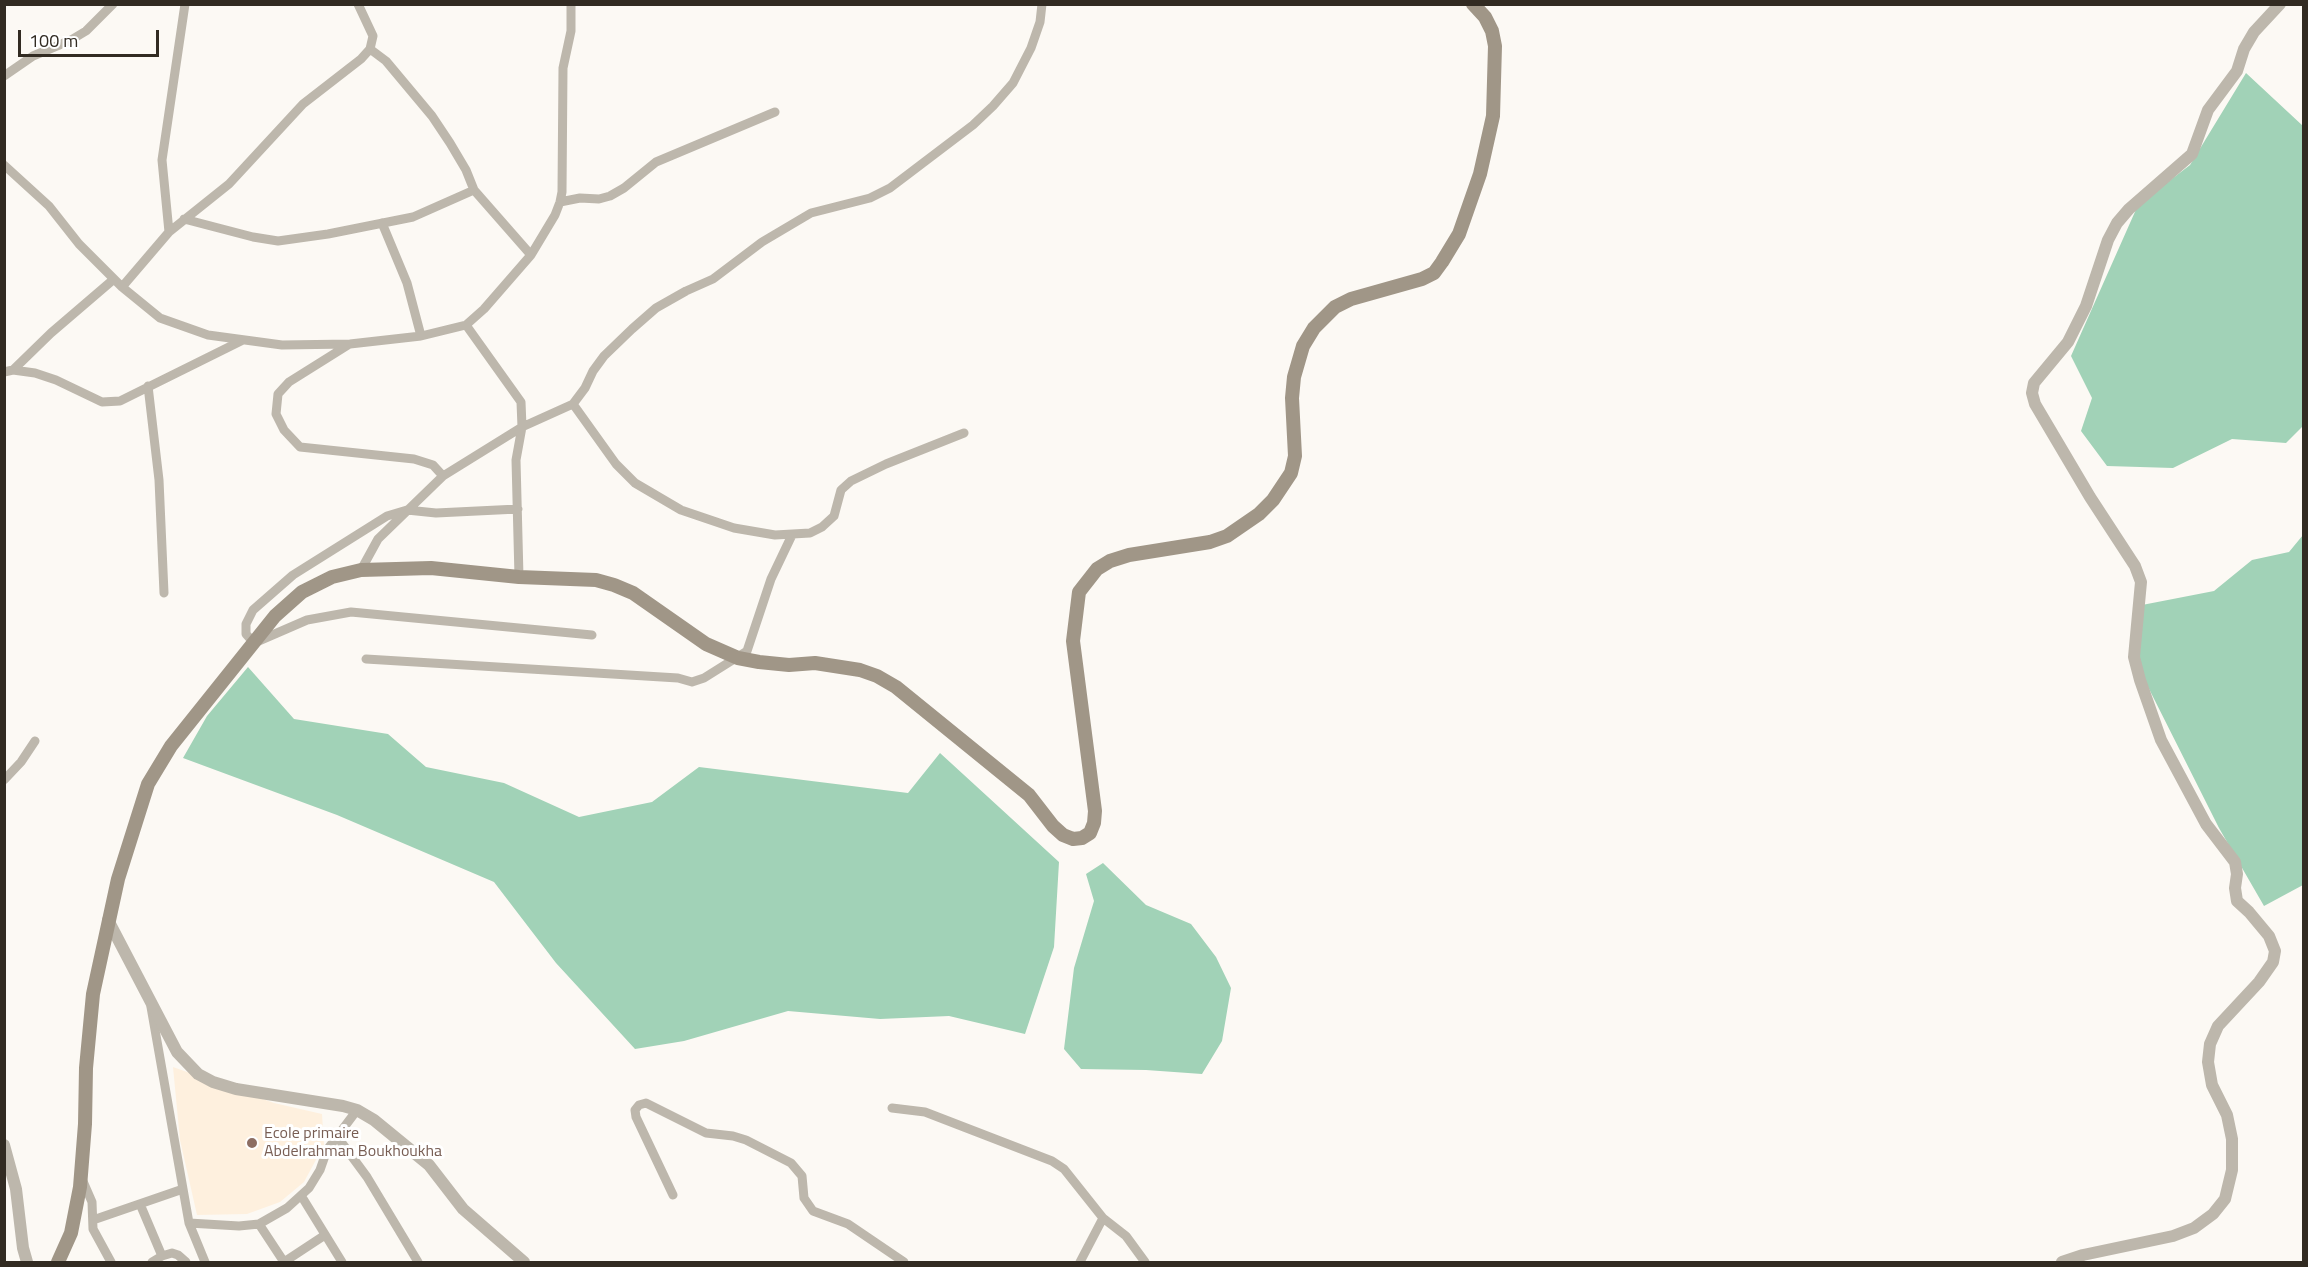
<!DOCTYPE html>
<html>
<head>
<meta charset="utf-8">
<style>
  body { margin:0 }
  #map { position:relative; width:2308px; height:1267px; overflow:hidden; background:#fcf9f4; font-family:"Titillium Web",sans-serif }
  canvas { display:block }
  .frame { position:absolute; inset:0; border:6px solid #322b22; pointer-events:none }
  .scale { position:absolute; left:18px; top:30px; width:141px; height:27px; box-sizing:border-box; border:3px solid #322b22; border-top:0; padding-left:8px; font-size:18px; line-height:21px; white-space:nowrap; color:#322b22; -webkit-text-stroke:4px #fff; paint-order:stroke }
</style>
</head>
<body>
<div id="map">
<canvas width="2308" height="1267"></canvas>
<div class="frame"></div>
<div class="scale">100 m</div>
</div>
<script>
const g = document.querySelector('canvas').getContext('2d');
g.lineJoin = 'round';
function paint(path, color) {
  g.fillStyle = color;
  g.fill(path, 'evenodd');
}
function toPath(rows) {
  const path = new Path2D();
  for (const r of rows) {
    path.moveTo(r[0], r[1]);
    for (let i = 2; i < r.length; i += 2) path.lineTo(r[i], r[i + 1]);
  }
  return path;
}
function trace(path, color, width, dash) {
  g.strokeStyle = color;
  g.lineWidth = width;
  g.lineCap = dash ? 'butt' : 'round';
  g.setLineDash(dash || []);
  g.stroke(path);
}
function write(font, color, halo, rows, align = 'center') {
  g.font = font + ' "Titillium Web",sans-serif';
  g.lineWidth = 6;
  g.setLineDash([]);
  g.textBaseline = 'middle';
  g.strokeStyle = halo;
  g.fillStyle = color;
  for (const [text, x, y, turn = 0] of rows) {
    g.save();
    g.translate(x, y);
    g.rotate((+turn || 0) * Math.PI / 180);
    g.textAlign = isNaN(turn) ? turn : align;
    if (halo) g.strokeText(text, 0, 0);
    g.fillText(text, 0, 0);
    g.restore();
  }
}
paint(toPath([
  [173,1067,274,1103,322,1114,324,1145,304,1182,280,1202,247,1214,197,1215,180,1140]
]), '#fef0de');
paint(toPath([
  [2246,73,2303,126,2303,426,2286,443,2232,439,2173,468,2107,466,2081,431,2092,398,2071,356,2138,205,2190,165],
  [2303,535,2303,885,2264,906,2219,828,2139,669,2142,605,2214,591,2252,560,2289,552],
  [248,667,294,719,388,734,426,767,504,783,579,817,652,802,699,767,908,793,940,753,1059,862,1054,947,1025,1034,949,1016,880,1019,788,1011,684,1041,635,1049,556,963,494,882,337,815,183,758,207,716],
  [1103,863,1146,905,1191,924,1216,957,1231,988,1222,1041,1202,1074,1146,1070,1081,1069,1064,1049,1074,968,1094,901,1086,874]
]), '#a1d2b7');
trace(toPath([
  [370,49,386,61,432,116,450,143,466,170,474,190],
  [4,76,33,56,71,40,86,31,113,4],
  [4,165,49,206,79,244,122,287,160,318,208,335,282,345,350,344,421,336,466,325,484,309,531,255,555,215,560,202,562,192,563,68,571,31,571,4],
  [560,202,580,198,599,199,610,196,624,188,656,162,775,112],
  [184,219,253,237,278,241,328,234,413,217,474,190,531,255],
  [382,223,407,283,421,336],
  [169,232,162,160,185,4],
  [122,287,169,232,229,184,303,104,361,59,370,49,373,36,358,4],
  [466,325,521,402,522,427,516,460,519,577],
  [348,345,289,382,278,394,276,414,284,430,300,447,414,459,433,465,443,476],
  [13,370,51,333,114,279],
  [4,372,13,370,35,373,56,380,102,402,120,401,243,340],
  [148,386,159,480,164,593],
  [573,404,616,464,635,483,681,510,734,528,775,535,810,533,822,527,834,516,841,490,851,481,886,464,964,433],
  [518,509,436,513,407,510,387,516,293,575,253,610,246,624,246,634,254,643,307,620,351,612,592,635],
  [361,570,378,539,443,476,522,427,573,404,585,388,593,371,604,356,632,329,656,308,686,291,713,279,762,242,811,213,870,198,890,188,973,125,993,106,1013,83,1031,48,1040,22,1042,4],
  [366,659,678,678,692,682,704,678,747,651,771,579,792,535],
  [4,780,21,762,35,741],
  [151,1007,189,1223,205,1262],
  [892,1108,925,1112,1052,1161,1064,1169,1103,1218,1126,1236,1145,1262],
  [336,1135,367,1177,418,1262],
  [82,1179,92,1202,93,1229,111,1262],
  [673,1195,636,1117,635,1110,639,1105,646,1103,706,1133,733,1136,746,1140,791,1163,802,1176,804,1198,813,1211,848,1224,904,1262],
  [302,1197,342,1262],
  [140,1204,162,1256],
  [93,1220,183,1189],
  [189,1223,239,1226,259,1224,287,1208,309,1188,320,1170,327,1150,357,1110],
  [259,1224,284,1262],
  [152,1262,162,1256,172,1253,178,1255,186,1262],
  [284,1262,325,1235],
  [1080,1262,1103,1218]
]), '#bdb7ac', 9);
trace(toPath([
  [108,920,177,1052,198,1074,213,1082,236,1089,343,1106,357,1110,374,1120,429,1165,463,1209,524,1262],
  [4,1145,16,1189,23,1248,27,1262],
  [2062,1262,2083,1255,2173,1236,2194,1228,2213,1214,2225,1199,2232,1170,2232,1139,2227,1115,2212,1085,2208,1062,2210,1044,2218,1026,2259,982,2273,962,2275,951,2269,936,2249,912,2237,901,2235,888,2237,874,2235,862,2206,824,2161,740,2140,680,2134,657,2141,582,2135,566,2090,497,2035,404,2032,393,2034,383,2068,342,2086,306,2108,240,2117,223,2129,209,2192,154,2208,110,2237,71,2244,49,2254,32,2280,4]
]), '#bdb7ac', 12);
trace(toPath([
  [58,1262,71,1233,80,1187,85,1124,86,1068,93,994,118,879,148,784,171,746,275,616,302,592,332,577,361,570,431,568,519,577,596,580,614,585,633,593,706,644,738,658,759,662,789,665,815,663,860,670,877,676,896,687,1029,795,1053,826,1063,835,1073,839,1082,838,1090,833,1094,823,1095,811,1073,641,1079,592,1097,569,1110,561,1129,555,1210,542,1227,536,1259,514,1273,500,1291,473,1295,456,1292,398,1294,377,1303,346,1314,328,1335,307,1351,299,1422,279,1434,273,1442,262,1459,234,1480,174,1493,116,1495,46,1492,31,1485,17,1473,4]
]), '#a09687', 14);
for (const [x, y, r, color] of [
  [252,1143,6,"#8d6e63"]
]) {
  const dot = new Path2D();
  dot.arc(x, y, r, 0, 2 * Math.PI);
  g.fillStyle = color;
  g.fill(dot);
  trace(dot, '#fff', 2);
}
write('16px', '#785e54', '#fff', [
  ["Ecole primaire",264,1134],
  ["Abdelrahman Boukhoukha",264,1152]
], 'left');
</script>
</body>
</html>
